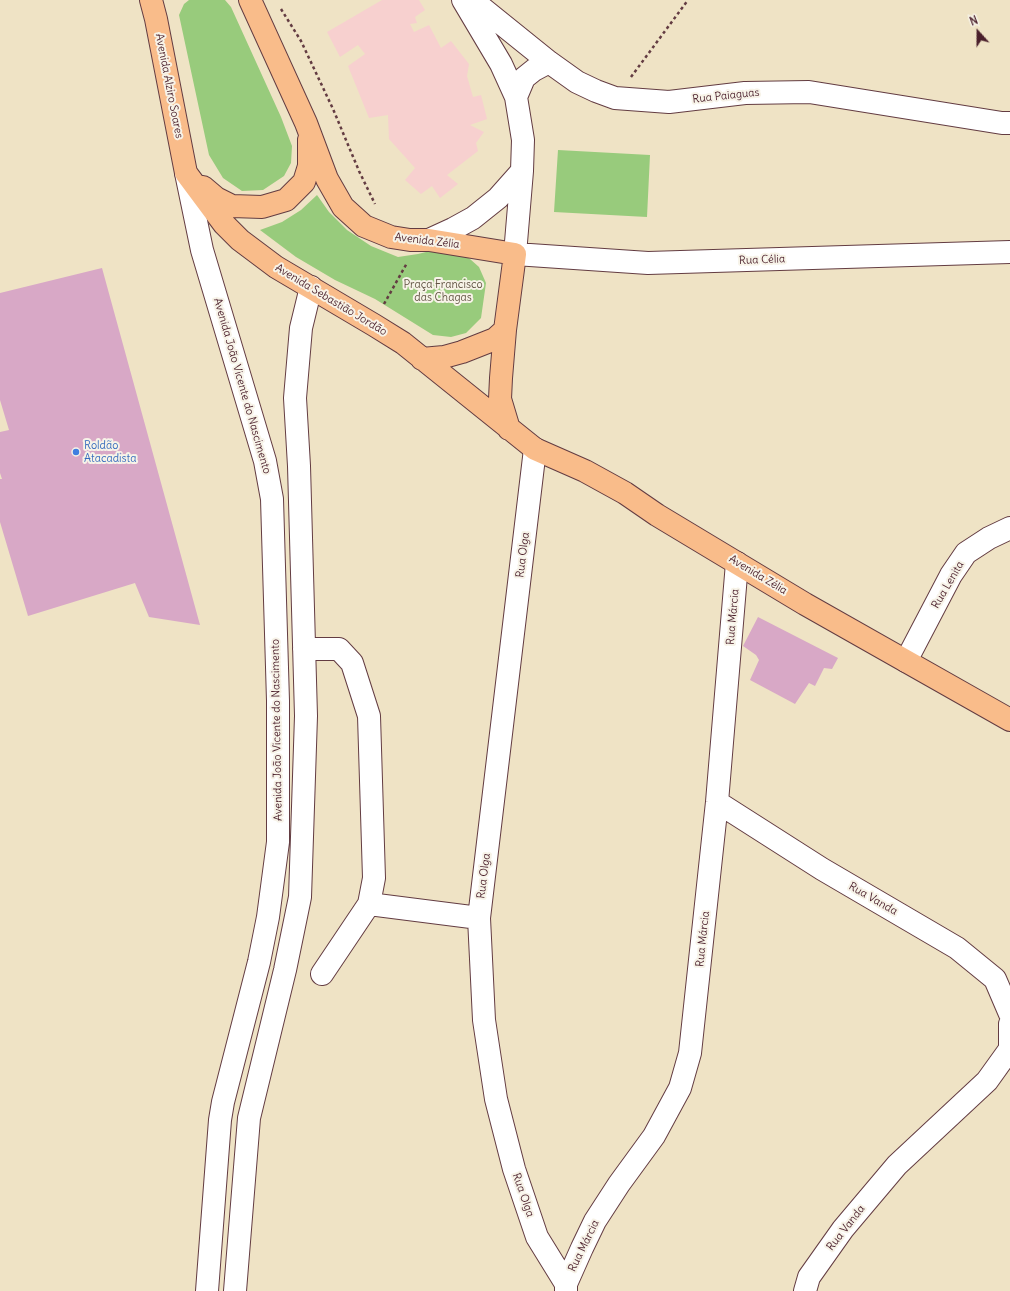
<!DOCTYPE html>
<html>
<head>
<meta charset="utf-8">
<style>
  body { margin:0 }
  #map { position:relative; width:1010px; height:1291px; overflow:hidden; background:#efe3c5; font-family:Delius,sans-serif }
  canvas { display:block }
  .north { position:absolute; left:958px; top:12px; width:40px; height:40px; -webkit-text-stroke:3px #f7f3e8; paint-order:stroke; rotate:339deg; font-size:11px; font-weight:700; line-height:16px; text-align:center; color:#4a1f2b }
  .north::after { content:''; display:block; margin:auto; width:14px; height:18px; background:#4a1f2b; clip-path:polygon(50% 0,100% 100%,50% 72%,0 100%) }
</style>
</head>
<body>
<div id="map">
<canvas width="1010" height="1291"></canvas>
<div class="north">N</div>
</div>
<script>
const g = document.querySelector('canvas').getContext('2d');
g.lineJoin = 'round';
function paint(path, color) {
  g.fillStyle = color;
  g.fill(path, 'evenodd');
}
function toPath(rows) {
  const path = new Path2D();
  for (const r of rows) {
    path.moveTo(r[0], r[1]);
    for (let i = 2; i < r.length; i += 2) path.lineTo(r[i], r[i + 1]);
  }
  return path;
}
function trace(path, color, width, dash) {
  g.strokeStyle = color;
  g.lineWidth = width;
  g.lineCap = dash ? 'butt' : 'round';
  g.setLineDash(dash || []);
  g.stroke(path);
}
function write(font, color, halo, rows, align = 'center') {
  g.font = font + ' Delius,sans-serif';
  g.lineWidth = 4;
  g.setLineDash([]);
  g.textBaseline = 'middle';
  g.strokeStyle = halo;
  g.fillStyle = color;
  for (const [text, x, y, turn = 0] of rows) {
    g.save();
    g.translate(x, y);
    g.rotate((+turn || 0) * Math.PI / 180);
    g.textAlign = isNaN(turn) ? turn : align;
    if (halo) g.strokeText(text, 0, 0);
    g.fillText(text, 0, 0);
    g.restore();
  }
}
paint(toPath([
  [382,0,419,0,425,10,415,17,417,23,410,24,414,32,429,25,441,48,451,41,469,64,467,76,473,97,481,95,487,119,470,125,484,132,476,143,478,151,447,175,458,184,440,198,432,186,421,194,405,180,415,168,389,139,388,115,369,118,348,66,365,54,358,45,340,57,327,32]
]), '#f7d0cf');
paint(toPath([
  [189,0,225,0,231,7,281,117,292,146,291,163,284,176,263,190,242,191,223,178,209,155,179,15,184,4],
  [558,150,650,155,647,217,554,212],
  [317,195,329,212,347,230,371,246,398,257,418,254,442,248,456,251,470,259,479,267,486,283,481,318,466,333,451,337,433,335,375,299,335,280,296,257,260,230,282,222,301,210]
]), '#98cb7c');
paint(toPath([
  [102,268,200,625,149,617,135,583,28,616,0,522,0,479,2,479,0,473,0,432,9,430,0,400,0,293],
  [758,617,838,658,832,669,824,668,815,686,809,683,795,704,750,680,759,660,756,655,743,646]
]), '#d8a8c6');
const minor = toPath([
  [463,0,501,64,516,97],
  [472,0,549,62,577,82,596,91,615,98,669,102,745,93,809,92,1002,123,1010,123],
  [549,62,534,70,524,78,516,97,523,140,522,171,515,254,648,263,1010,252],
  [186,173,202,250,265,461,272,499,278,701,278,842,268,917,259,962,223,1102,220,1120,207,1291],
  [429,240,453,229,473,218,498,198,522,171],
  [535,449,479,918,484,1020,496,1099,514,1169,537,1237,566,1284,566,1291],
  [304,649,339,649,352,663,369,716,374,878,369,904,322,974],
  [906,661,951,575,966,553,989,538,1010,528],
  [717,802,822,869,957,948,995,979,1010,1014],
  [369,904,479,918],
  [566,1284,582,1248,595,1221,619,1184,654,1136,680,1088,690,1053,717,802,737,563],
  [235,1291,249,1118,285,970,300,897,306,716,299,466,295,398,301,328,311,287],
  [805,1291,809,1277,843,1229,897,1165,987,1081,1010,1049,1010,1024]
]);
const major = toPath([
  [151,0,156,19,186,173,224,224,240,240,276,267,374,325,403,343,535,449,585,471,625,493,657,515,805,604,1010,720],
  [250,0,306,123,327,179,343,207,364,226,391,237,410,240,429,240,515,254,505,330,501,378,500,399,509,429],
  [203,187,216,198,232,206,262,207,286,200,304,182,309,166,309,140],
  [422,359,444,357,462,352,495,339,505,330]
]);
trace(minor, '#633c42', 24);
trace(major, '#633c42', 24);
trace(toPath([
  [281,9,301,41,333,109,359,171,375,204],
  [631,77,688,0],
  [384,304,407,263]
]), '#633c42', 2.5, [3, 3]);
trace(minor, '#fff', 22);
trace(major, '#f9bc8a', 22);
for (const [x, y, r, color] of [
  [76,452,4,"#3f7fe0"]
]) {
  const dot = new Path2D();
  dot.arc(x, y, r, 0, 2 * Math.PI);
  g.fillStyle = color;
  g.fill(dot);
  trace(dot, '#f7f3e8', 1.5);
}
write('11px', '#4a1f2b', '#f7f3e8', [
  ["Avenida Alziro Soares",169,86,79],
  ["Rua Paiaguas",726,96,-6],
  ["Avenida Zélia",427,241,7],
  ["Rua Célia",762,260,-2],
  ["Avenida Sebastião Jordão",331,300,31],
  ["Avenida João Vicente do Nascimento",242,386,74],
  ["Rua Olga",523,555,-83],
  ["Avenida Zélia",758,575,31],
  ["Rua Lenita",948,585,-60],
  ["Rua Márcia",733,617,-85],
  ["Avenida João Vicente do Nascimento",277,730,-91],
  ["Rua Olga",484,876,-83],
  ["Rua Vanda",873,899,30],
  ["Rua Márcia",703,939,-84],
  ["Rua Olga",523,1195,71],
  ["Rua Vanda",846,1228,-52],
  ["Rua Márcia",584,1246,-64]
]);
write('11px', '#615343', '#f7f3e8', [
  ["Praça Francisco",443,285],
  ["das Chagas",443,298]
]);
write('11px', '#366cbe', '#f7f3e8', [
  ["Roldão",84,446],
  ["Atacadista",84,459]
], 'left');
</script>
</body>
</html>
